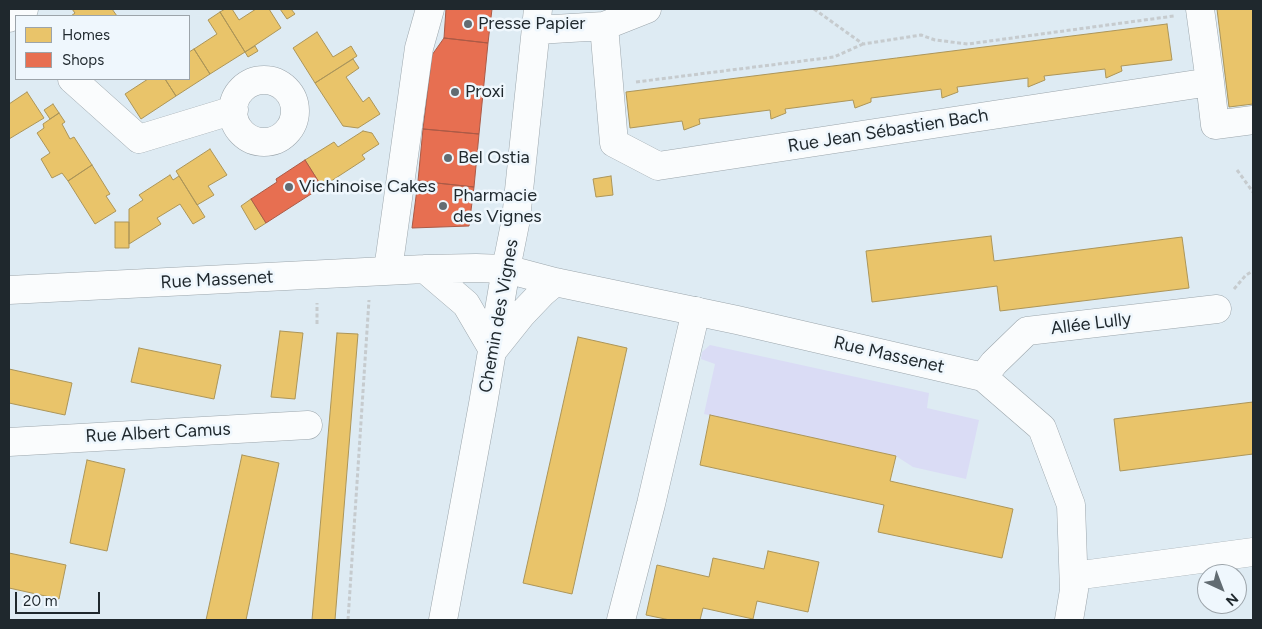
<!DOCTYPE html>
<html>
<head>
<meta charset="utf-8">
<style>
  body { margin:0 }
  #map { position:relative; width:1262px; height:629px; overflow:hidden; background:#deebf3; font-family:Figtree,sans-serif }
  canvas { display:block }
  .frame { position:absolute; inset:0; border:10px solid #1f282d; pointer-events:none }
  .legend { position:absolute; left:15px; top:15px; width:175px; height:65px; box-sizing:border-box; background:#eff7fd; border:1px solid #9ca4aa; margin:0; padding:6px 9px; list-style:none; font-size:15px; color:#1f282d }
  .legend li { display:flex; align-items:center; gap:10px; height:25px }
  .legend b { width:25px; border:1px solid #9ca4aa }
  .north { position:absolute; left:1197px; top:564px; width:50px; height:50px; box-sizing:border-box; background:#eff7fd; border:1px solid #9ca4aa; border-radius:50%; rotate:137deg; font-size:14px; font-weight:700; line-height:20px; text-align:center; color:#1f282d }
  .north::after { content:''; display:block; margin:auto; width:18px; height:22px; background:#626c72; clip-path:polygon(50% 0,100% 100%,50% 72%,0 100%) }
  .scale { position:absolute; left:15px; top:592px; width:85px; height:22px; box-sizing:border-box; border:2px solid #1f282d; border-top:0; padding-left:6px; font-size:15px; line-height:18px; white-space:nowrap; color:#1f282d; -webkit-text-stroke:4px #eff7fd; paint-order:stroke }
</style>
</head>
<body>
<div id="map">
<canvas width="1262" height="629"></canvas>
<div class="frame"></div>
<ul class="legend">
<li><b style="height:14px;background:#e9c46a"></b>Homes</li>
<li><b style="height:14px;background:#e76f51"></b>Shops</li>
</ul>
<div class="north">N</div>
<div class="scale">20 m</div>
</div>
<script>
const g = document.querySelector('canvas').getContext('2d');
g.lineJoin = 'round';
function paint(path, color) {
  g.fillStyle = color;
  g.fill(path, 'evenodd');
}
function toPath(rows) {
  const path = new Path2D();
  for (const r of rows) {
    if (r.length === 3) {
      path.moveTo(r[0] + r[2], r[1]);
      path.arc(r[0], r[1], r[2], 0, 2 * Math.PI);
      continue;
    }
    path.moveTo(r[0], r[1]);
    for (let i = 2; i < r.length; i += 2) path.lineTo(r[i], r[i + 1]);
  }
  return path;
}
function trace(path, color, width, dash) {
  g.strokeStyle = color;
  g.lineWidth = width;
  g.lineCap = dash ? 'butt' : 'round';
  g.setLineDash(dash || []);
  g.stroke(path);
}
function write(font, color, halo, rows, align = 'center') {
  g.font = font + ' Figtree,sans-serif';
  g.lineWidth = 5;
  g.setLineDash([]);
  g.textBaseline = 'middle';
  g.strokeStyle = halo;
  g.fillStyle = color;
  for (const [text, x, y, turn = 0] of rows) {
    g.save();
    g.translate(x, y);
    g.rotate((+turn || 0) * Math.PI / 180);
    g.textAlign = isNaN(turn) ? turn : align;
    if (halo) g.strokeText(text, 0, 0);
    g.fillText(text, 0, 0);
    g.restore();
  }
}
paint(toPath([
  [710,345,929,393,927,408,979,420,966,479,913,467,896,456,704,414,715,364,701,359,702,352]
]), '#dadcf5');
const homes = toPath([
  [72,9,112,9,117,16,71,16,75,13,72,9],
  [225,9,232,9,239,20,256,9,269,9,281,28,245,52,220,12,225,9],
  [280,9,291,9,295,14,287,19,280,9],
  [1217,9,1253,9,1253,104,1229,107,1217,9],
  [220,12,245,52,210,74,194,49,217,34,208,20,220,12],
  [1167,24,1172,60,1121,66,1122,71,1106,78,1105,69,1044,76,1045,80,1028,87,1028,78,957,87,958,92,942,98,941,89,871,98,871,102,855,108,853,100,785,109,786,113,771,119,770,110,699,119,700,124,684,130,682,121,630,128,626,92,1167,24],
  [317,32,333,57,351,46,357,56,315,83,293,48,317,32],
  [255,46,258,51,248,57,245,52,255,46],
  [194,49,210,74,176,96,165,79,189,79,189,52,194,49],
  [353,59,359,68,346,77,363,102,369,97,380,114,358,128,343,126,315,83,353,59],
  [148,79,165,79,176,96,141,119,125,94,148,79],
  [27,92,44,118,9,139,9,104,27,92],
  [53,104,59,113,50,119,44,110,53,104],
  [59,113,65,122,62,124,70,139,74,137,92,165,68,181,62,173,52,178,41,159,50,153,37,133,44,128,43,124,59,113],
  [363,131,372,133,379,144,362,155,365,159,322,187,305,160,334,142,338,147,363,131],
  [210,149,227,175,208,186,214,195,197,205,176,171,210,149],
  [92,165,110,194,106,196,116,211,95,224,68,181,92,165],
  [170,175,173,180,179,176,205,217,193,224,180,204,157,218,161,224,129,244,129,209,143,200,139,195,170,175],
  [611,176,613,195,596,197,593,179,611,176],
  [251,199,266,223,255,230,241,206,251,199],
  [115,222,129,222,129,248,115,248,115,222],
  [991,236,994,261,1182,237,1189,288,1000,311,997,286,872,302,866,251,991,236],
  [280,331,303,333,295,399,271,397,280,331],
  [337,333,358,334,335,620,312,620,337,333],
  [578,337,627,348,572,594,523,583,578,337],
  [139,348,221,365,214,399,131,382,139,348],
  [9,369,72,383,65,415,9,403,9,369],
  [1253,402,1253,454,1120,471,1114,419,1253,402],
  [710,415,896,456,890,481,1013,509,1002,558,878,532,884,505,700,465,710,415],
  [242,455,279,463,246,620,206,620,242,455],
  [87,460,125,469,107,551,70,543,87,460],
  [768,551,819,562,808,612,757,601,753,619,703,608,700,620,670,620,646,615,657,565,709,577,713,558,764,569,768,551],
  [9,553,66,565,59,599,9,588,9,553]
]);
paint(homes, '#e9c46a');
trace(homes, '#ac9558', 1);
const shops = toPath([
  [446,9,492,9,488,43,444,38,446,9],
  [444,38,488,43,479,134,423,129,432,55,444,38],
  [423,129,479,134,474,187,418,181,423,129],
  [305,160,322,187,266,223,251,199,277,182,276,179,305,160],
  [418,181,474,187,469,226,412,228,418,181]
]);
paint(shops, '#e76f51');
trace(shops, '#ab5a46', 1);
const minor = toPath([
  [9,18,24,9],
  [604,26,614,143,658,166,1210,82,1200,9],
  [537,30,604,26,647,9],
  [72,79,139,139,234,110],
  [264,111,31],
  [1210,82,1215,125,1253,120],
  [506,269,516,219,538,9],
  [388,270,419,48,430,9],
  [983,377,994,363,1027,331,1217,309],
  [9,442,308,425],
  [1074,576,1253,552],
  [621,620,651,504,696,311]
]);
const major = toPath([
  [425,269,466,304,493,350],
  [9,290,425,269,476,268,506,269,555,282,737,320,983,377,1042,428,1071,505,1074,590,1069,620],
  [494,349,522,314,542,293,555,282],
  [443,620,483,404,506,269]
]);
trace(minor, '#9ca6ac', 29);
trace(major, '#9ca6ac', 29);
trace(toPath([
  [814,9,863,44,921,35,935,40,968,44,1174,16],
  [636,82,834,57,863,44],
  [1237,170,1253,192],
  [1234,289,1246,275,1253,271],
  [317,324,317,303],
  [348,620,369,300]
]), '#c6cbce', 3, [4, 2.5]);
trace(minor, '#fafcfd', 28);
trace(major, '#fafcfd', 28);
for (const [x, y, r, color] of [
  [468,24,5,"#626c72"],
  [455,92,5,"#626c72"],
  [448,158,5,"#626c72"],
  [289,187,5,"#626c72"],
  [443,206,5,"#626c72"]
]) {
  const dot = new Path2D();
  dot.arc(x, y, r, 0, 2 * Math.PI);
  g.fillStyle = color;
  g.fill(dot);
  trace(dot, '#eff7fd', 2);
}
write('18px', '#1f282d', '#eff7fd', [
  ["Presse Papier",478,24],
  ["Proxi",465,92],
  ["Bel Ostia",458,158],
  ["Vichinoise Cakes",299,187],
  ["Pharmacie",453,196],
  ["des Vignes",453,217]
], 'left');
write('18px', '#1f282d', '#eff7fd', [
  ["Rue Jean Sébastien Bach",888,131,-9],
  ["Rue Massenet",217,280,-3],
  ["Chemin des Vignes",499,316,-80],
  ["Allée Lully",1091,324,-7],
  ["Rue Massenet",889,355,13],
  ["Rue Albert Camus",158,433,-3]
]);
</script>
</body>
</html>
